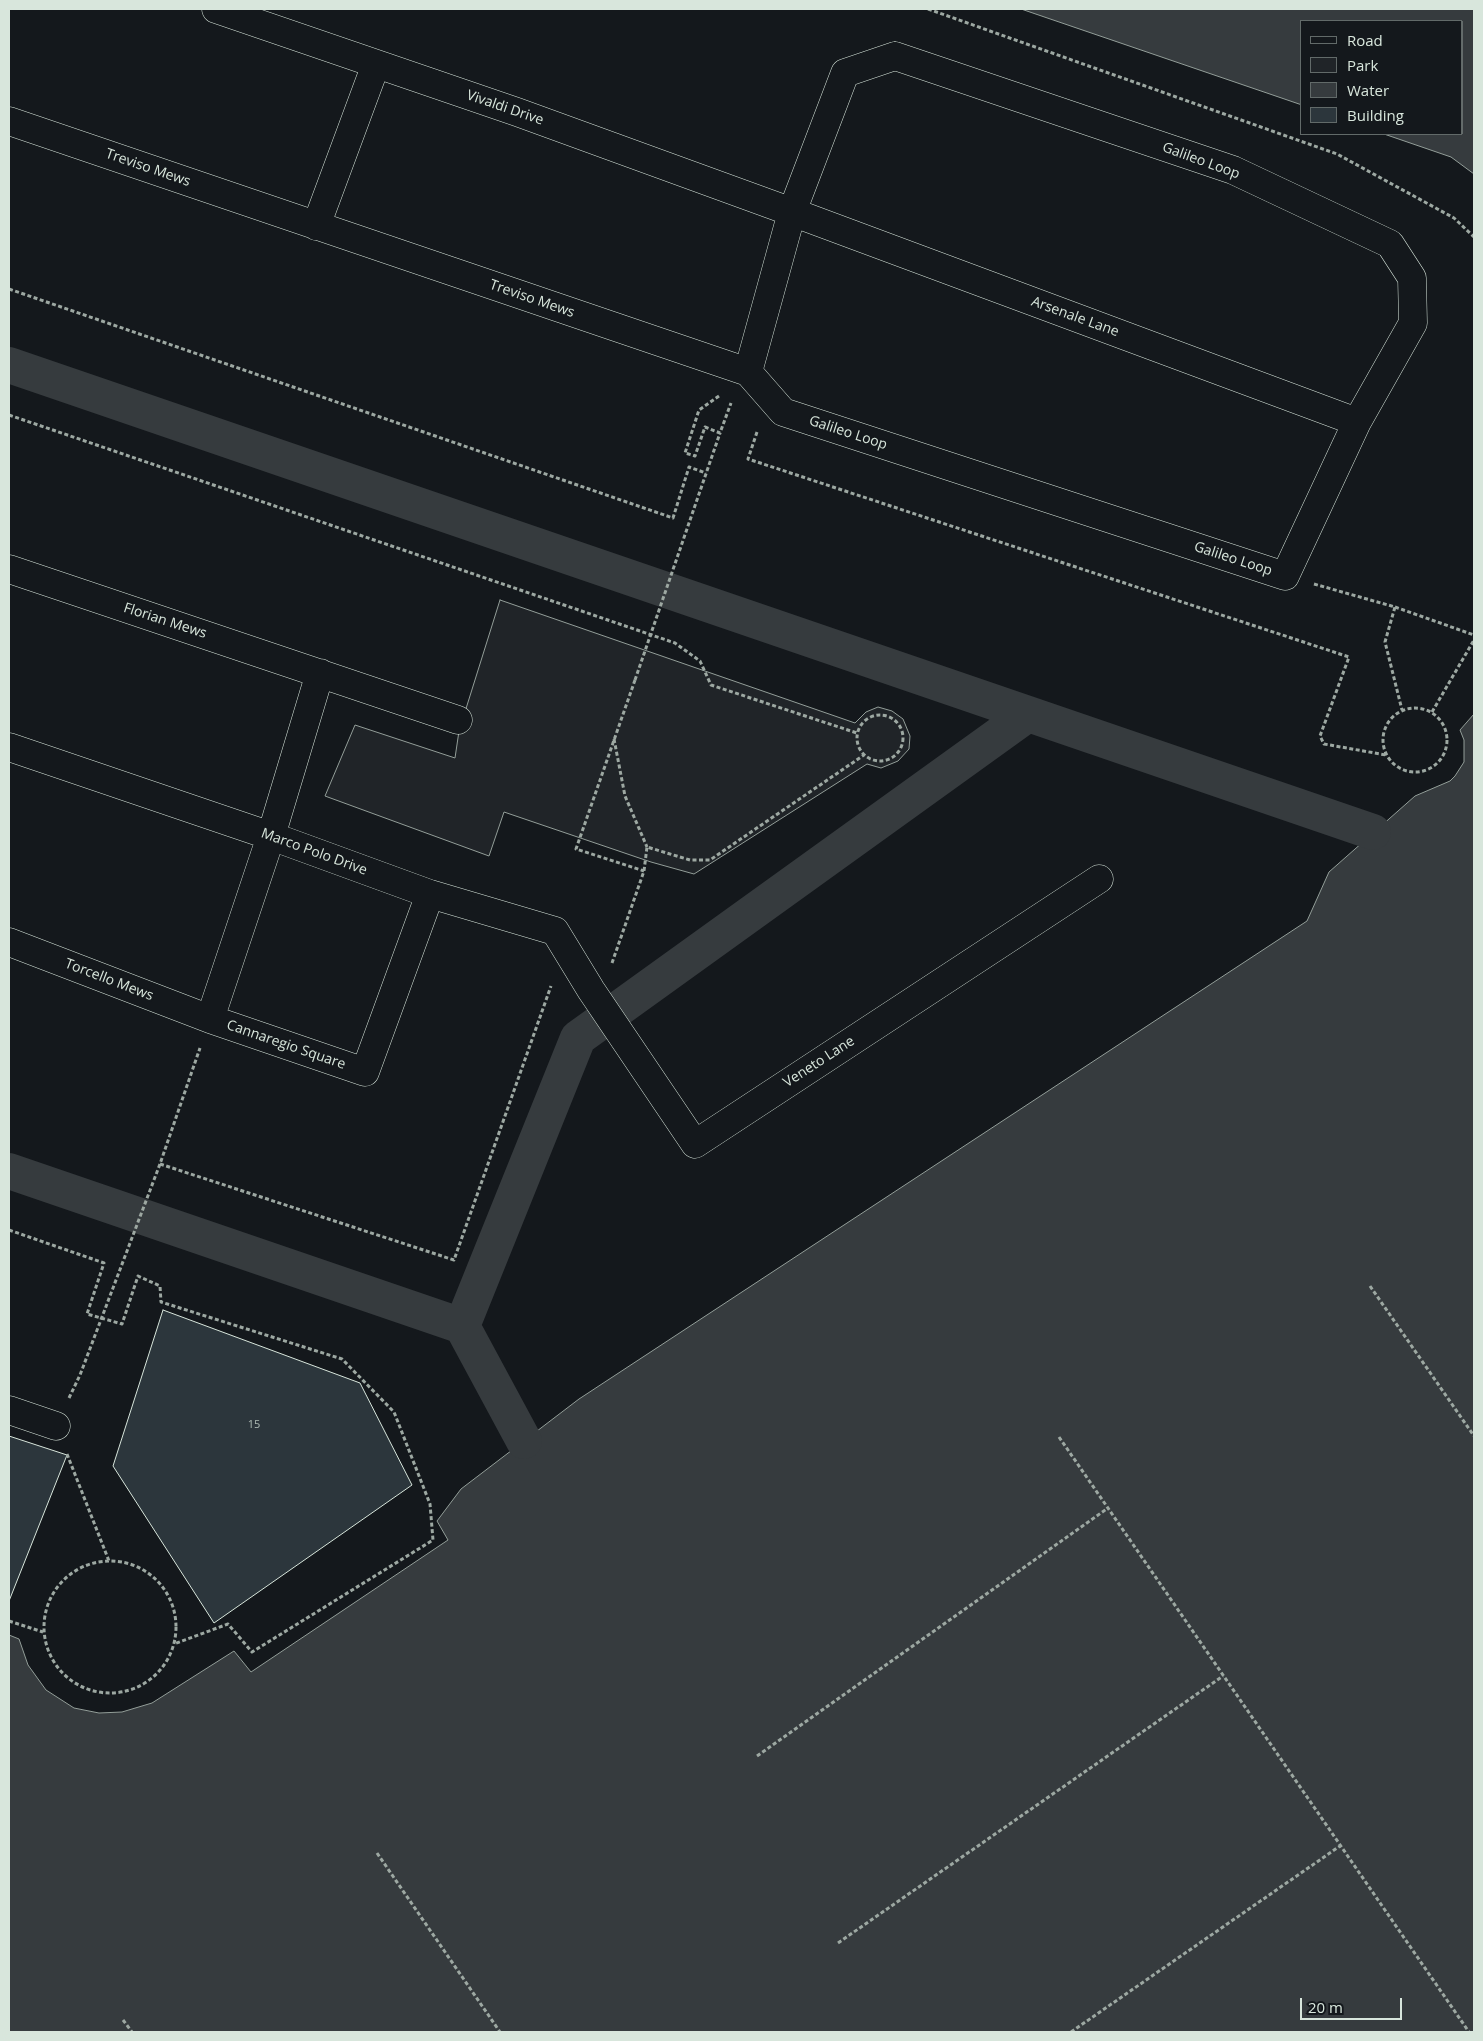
<!DOCTYPE html>
<html>
<head>
<meta charset="utf-8">
<style>
  body { margin:0 }
  #map { position:relative; width:1483px; height:2041px; overflow:hidden; background:#14181c; font-family:"Open Sans",sans-serif }
  canvas { display:block }
  .frame { position:absolute; inset:0; border:10px solid #d8e6dc; pointer-events:none }
  .legend { position:absolute; left:1300px; top:20px; width:162px; height:115px; box-sizing:border-box; background:#14181c; border:1px solid #626a69; margin:0; padding:6px 9px; list-style:none; font-size:15px; color:#d8e6dc }
  .legend li { display:flex; align-items:center; gap:10px; height:25px }
  .legend b { width:25px; border:1px solid #626a69 }
  .scale { position:absolute; left:1300px; top:1998px; width:102px; height:22px; box-sizing:border-box; border:2px solid #d8e6dc; border-top:0; padding-left:6px; font-size:15px; line-height:18px; white-space:nowrap; color:#d8e6dc; -webkit-text-stroke:4px #14181c; paint-order:stroke }
</style>
</head>
<body>
<div id="map">
<canvas width="1483" height="2041"></canvas>
<div class="frame"></div>
<ul class="legend">
<li><b style="height:6px;background:#14181c"></b>Road</li>
<li><b style="height:14px;background:#202428"></b>Park</li>
<li><b style="height:14px;background:#363b3e"></b>Water</li>
<li><b style="height:14px;background:#2c363c"></b>Building</li>
</ul>
<div class="scale">20 m</div>
</div>
<script>
const g = document.querySelector('canvas').getContext('2d');
g.lineJoin = 'round';
function paint(path, color) {
  g.fillStyle = color;
  g.fill(path, 'evenodd');
}
function toPath(rows) {
  const path = new Path2D();
  for (const r of rows) {
    if (r.length === 3) {
      path.moveTo(r[0] + r[2], r[1]);
      path.arc(r[0], r[1], r[2], 0, 2 * Math.PI);
      continue;
    }
    path.moveTo(r[0], r[1]);
    for (let i = 2; i < r.length; i += 2) path.lineTo(r[i], r[i + 1]);
  }
  return path;
}
function trace(path, color, width, dash) {
  g.strokeStyle = color;
  g.lineWidth = width;
  g.lineCap = dash ? 'butt' : 'round';
  g.setLineDash(dash || []);
  g.stroke(path);
}
function write(font, color, halo, rows, align = 'center') {
  g.font = font + ' "Open Sans",sans-serif';
  g.lineWidth = 4;
  g.setLineDash([]);
  g.textBaseline = 'middle';
  g.strokeStyle = halo;
  g.fillStyle = color;
  for (const [text, x, y, turn = 0] of rows) {
    g.save();
    g.translate(x, y);
    g.rotate((+turn || 0) * Math.PI / 180);
    g.textAlign = isNaN(turn) ? turn : align;
    if (halo) g.strokeText(text, 0, 0);
    g.fillText(text, 0, 0);
    g.restore();
  }
}
const green = toPath([
  [500,600,855,723,866,712,878,707,892,711,903,719,910,736,909,749,898,761,881,768,867,764,694,874,651,862,504,812,489,856,325,796,355,725,455,758,459,731,500,600]
]);
paint(green, '#202428');
trace(green, '#939e99', 1);
const water = toPath([
  [1021,9,1474,9,1474,174,1451,157,1384,134,1462,134,1462,21,1302,21,1302,105,1021,9],
  [1474,714,1474,2032,9,2032,9,1635,19,1639,28,1665,46,1690,74,1708,99,1713,122,1712,152,1703,234,1651,251,1672,448,1540,437,1521,461,1489,579,1399,1307,921,1329,872,1415,796,1450,781,1455,776,1464,762,1464,740,1460,730,1474,714]
]);
paint(water, '#363b3e');
trace(water, '#939e99', 1);
trace(toPath([
  [9,365,1373,832],
  [9,1171,462,1326,524,1441],
  [462,1326,578,1038,1028,714]
]), '#363b3e', 36);
const building = toPath([
  [163,1310,360,1383,412,1485,214,1623,113,1466,163,1310],
  [9,1436,67,1455,9,1601,9,1436]
]);
paint(building, '#2c363c');
trace(building, '#d8e6dc', 1);
const street = toPath([
  [216,9,517,112,792,212,1357,422],
  [895,56,1233,170,1390,244,1412,278,1413,323,1357,422,1285,576,783,412,748,372,792,212,845,73,895,56],
  [9,121,748,372],
  [316,226,376,64],
  [9,569,458,720],
  [9,747,271,836,430,894,555,931,591,990,695,1144,1099,879],
  [9,942,210,1019,365,1072,430,894],
  [210,1019,271,836,320,673],
  [9,1410,56,1426]
]);
trace(street, '#d8e6dc', 29);
trace(toPath([
  [928,9,1337,154,1454,218,1474,237],
  [9,289,673,518,689,467,706,473],
  [719,396,699,410,685,453,695,456,705,427,720,433,731,403],
  [9,415,675,643,700,661,711,685,857,733],
  [757,432,748,459,1349,657,1320,736,1324,744,1386,755],
  [1314,584,1395,607,1385,642,1402,710],
  [1395,607,1474,635],
  [635,680,576,849,644,871],
  [1415,740,32],
  [1432,712,1474,640],
  [880,738,23],
  [614,739,625,796,647,847],
  [612,963,644,871,647,847,690,860,710,860,864,755],
  [160,1164,454,1260,551,986],
  [9,1230,104,1263,87,1314,122,1324,138,1276,160,1286,161,1302,342,1359,394,1412,430,1504,433,1540,252,1652,228,1624,174,1644],
  [1370,1286,1474,1436],
  [69,1398,80,1375,160,1164,200,1048],
  [1059,1437,1469,2032],
  [67,1454,109,1561],
  [110,1627,66],
  [9,1621,43,1632],
  [757,1756,1108,1508],
  [377,1853,500,2032],
  [838,1943,1223,1676],
  [123,2020,132,2032],
  [1071,2032,1340,1846]
]), '#9da8a2', 3, [4, 2.5]);
trace(street, '#14181c', 28);
trace(toPath([
  [635,680,720,433]
]), '#9da8a2', 3, [4, 2.5]);
write('11px', '#adbab4', null, [
  ["15",254,1425]
]);
write('14px', '#d8e6dc', '#14181c', [
  ["Vivaldi Drive",505,108,19],
  ["Galileo Loop",1201,161,20],
  ["Treviso Mews",148,168,19],
  ["Treviso Mews",532,299,19],
  ["Arsenale Lane",1075,317,20],
  ["Galileo Loop",848,433,18],
  ["Galileo Loop",1233,559,18],
  ["Florian Mews",165,621,18],
  ["Marco Polo Drive",314,852,20],
  ["Torcello Mews",109,980,21],
  ["Cannaregio Square",286,1045,19],
  ["Veneto Lane",819,1062,-33]
]);
</script>
</body>
</html>
